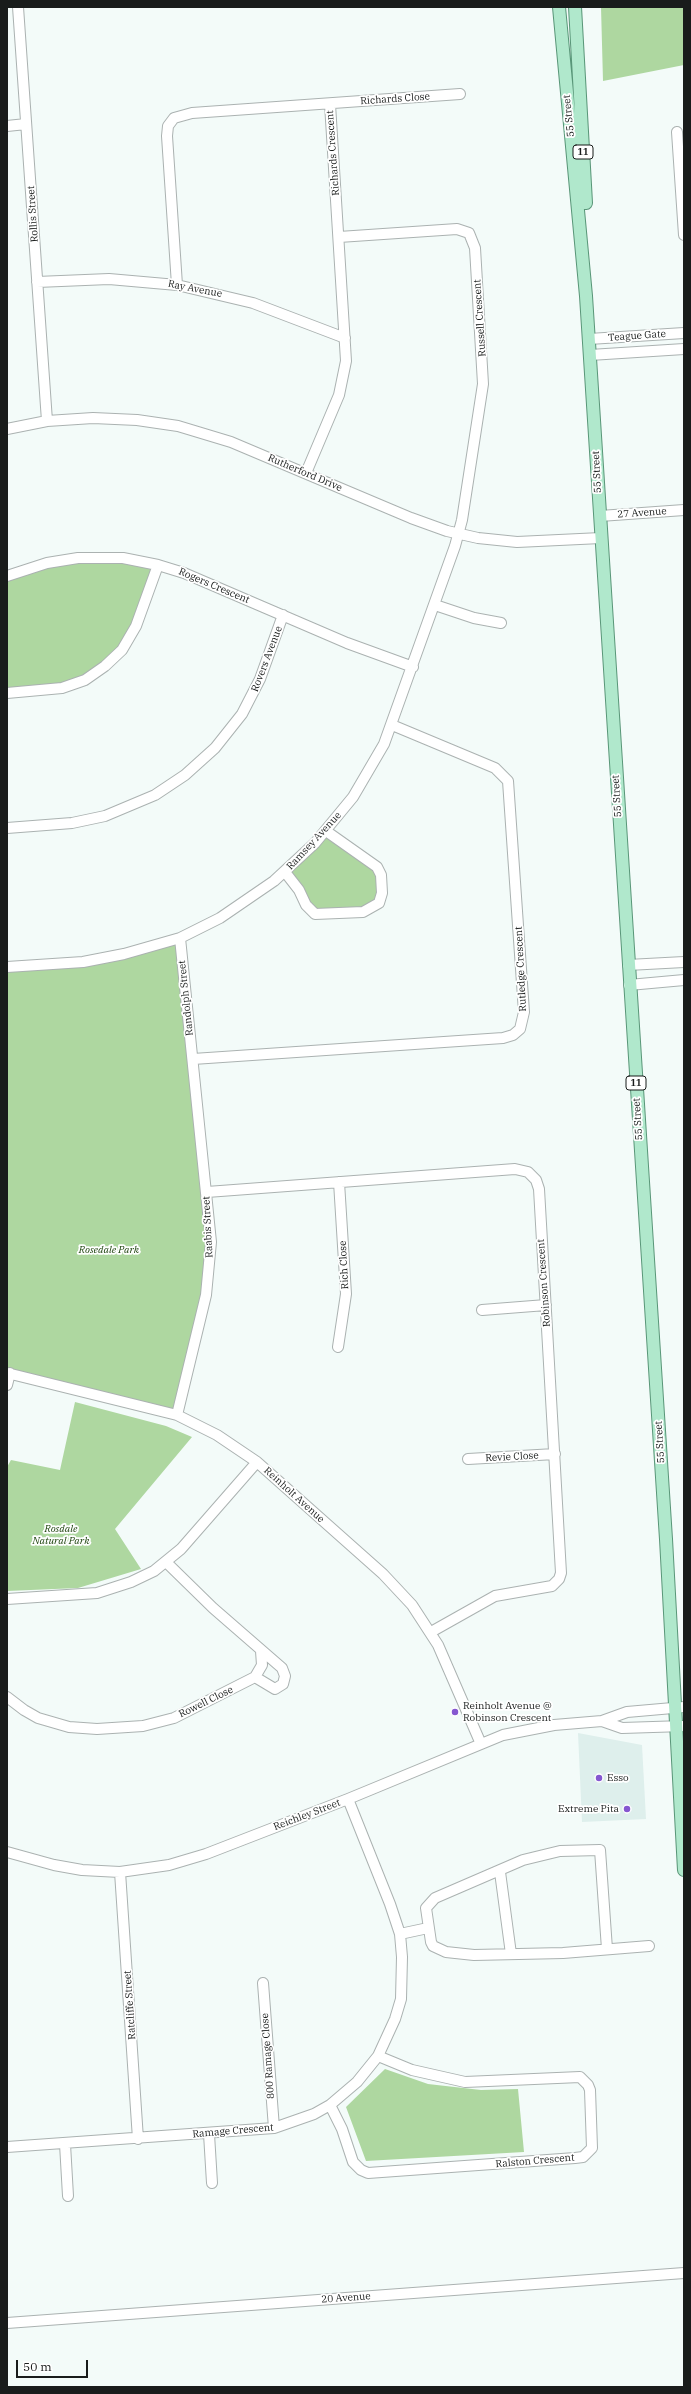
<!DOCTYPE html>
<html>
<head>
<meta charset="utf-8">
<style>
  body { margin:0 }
  #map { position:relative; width:691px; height:2394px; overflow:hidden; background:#f3fbf9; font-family:"IBM Plex Serif",serif }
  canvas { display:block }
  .frame { position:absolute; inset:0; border:8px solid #191c1b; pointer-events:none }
  .scale { position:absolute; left:16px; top:2360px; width:72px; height:18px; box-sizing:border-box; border:2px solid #191c1b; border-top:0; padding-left:5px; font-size:12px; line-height:14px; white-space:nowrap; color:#191c1b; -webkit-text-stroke:3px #fff; paint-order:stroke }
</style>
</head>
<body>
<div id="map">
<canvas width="691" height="2394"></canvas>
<div class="frame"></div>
<div class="scale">50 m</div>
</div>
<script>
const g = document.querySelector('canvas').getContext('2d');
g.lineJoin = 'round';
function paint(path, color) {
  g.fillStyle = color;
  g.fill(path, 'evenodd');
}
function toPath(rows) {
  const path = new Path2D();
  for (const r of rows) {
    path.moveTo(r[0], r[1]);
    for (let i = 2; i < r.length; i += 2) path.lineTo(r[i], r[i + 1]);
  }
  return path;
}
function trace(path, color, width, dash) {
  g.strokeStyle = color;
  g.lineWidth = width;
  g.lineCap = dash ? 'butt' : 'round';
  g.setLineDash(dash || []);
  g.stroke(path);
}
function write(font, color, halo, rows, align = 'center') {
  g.font = font + ' "IBM Plex Serif",serif';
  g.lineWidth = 3.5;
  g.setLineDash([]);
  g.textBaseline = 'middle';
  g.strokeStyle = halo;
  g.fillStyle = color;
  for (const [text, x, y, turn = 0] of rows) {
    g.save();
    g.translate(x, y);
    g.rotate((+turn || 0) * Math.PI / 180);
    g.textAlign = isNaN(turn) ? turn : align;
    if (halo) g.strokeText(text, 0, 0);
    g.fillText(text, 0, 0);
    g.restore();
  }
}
paint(toPath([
  [578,1733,642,1745,646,1819,582,1822]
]), '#deefec');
paint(toPath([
  [601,7,684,7,684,65,603,81],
  [78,558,158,565,133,634,85,680,7,693,7,576],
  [326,831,379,870,376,907,319,915,285,872],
  [180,938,210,1261,177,1415,7,1373,7,966,101,959],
  [75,1402,166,1426,192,1437,115,1529,141,1569,78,1588,7,1591,7,1467,11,1460,60,1470],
  [385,2069,428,2084,481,2090,518,2089,524,2152,366,2161,346,2107]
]), '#aed7a0');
const minor = toPath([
  [18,7,47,421],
  [7,126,26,124],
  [677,132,684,235],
  [37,282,109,279,177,285,253,303,345,338],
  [177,285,167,136,168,126,174,118,192,113,460,94],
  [589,339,684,333],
  [590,355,684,349],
  [7,429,47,421,93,418,137,420,178,426,231,442,411,518,447,531,478,538,517,542,601,538],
  [306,473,339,395,346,361,330,104],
  [600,516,684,510],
  [7,576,47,563,78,558,123,558,158,565,184,573,347,643,413,667],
  [435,605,474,618,501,623],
  [7,693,62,688,85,680,105,666,122,650,136,626,158,565],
  [7,828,72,823,105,816,155,795,185,775,215,748,242,714,260,679,283,615],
  [285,872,299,890,306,905,315,914,363,912,379,903,382,893,381,875,377,867,326,831],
  [628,965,684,962],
  [7,967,83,962,124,954,180,938,220,918,274,881,315,843,353,797,384,744,455,546,462,520,483,384,475,248,469,233,457,229,339,237],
  [629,985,684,980],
  [193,1059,503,1038,513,1035,520,1029,524,1012,508,781,495,768,392,725],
  [207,1192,515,1169,528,1172,536,1180,539,1189,561,1573,559,1579,552,1586,495,1596,431,1632],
  [482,1310,546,1305],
  [338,1347,346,1294,339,1182],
  [7,1373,177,1415,217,1435,257,1462,383,1574,412,1605,438,1645,481,1744],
  [7,1385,10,1373],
  [177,1415,206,1295,211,1242,180,938],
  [468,1459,555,1454],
  [167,1563,213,1608,282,1668,285,1676,283,1684,275,1689,255,1677],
  [7,1599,97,1593,131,1582,154,1571,181,1549,257,1462],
  [7,1697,24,1710,38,1718,69,1727,97,1729,143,1726,174,1718,255,1677,262,1665,261,1651],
  [602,1721,622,1728,684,1726],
  [7,1852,54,1865,82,1870,120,1872,169,1865,206,1854,348,1799,503,1735,554,1725,602,1721,627,1712,684,1707],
  [120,1872,138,2139],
  [500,1872,511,1954],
  [400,1934,428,1928],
  [607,1949,600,1850,560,1851,523,1860,435,1898,426,1908,431,1942,433,1946,446,1952,474,1955,563,1953,649,1946],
  [263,1983,274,2128],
  [330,2105,342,2129,353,2162,361,2170,368,2173,575,2158,583,2157,592,2148,590,2090,588,2085,580,2077,465,2082,412,2070,378,2056],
  [209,2134,212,2183],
  [65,2144,68,2196],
  [7,2147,274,2128,314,2114,330,2105,357,2082,378,2056,395,2019,401,1999,402,1957,400,1934,390,1904,348,1799],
  [7,2323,684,2273]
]);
const major = toPath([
  [559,7,586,296,666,1539,684,1870],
  [575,7,586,203]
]);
trace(minor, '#abb2b1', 12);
trace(major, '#599678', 14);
trace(minor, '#fff', 10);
trace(major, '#b0e8cc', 12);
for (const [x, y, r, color] of [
  [455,1712,4,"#8557d0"],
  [599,1778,4,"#8557d0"],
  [627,1809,4,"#8557d0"]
]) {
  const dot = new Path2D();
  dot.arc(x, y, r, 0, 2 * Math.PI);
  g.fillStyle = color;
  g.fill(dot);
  trace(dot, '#fff', 1.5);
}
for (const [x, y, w] of [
  [583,152,20],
  [636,1083,20]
]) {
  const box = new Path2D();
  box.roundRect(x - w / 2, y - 7, w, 14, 3);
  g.fillStyle = '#fff';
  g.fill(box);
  trace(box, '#191c1b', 1);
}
write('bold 9px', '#191c1b', null, [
  ["11",583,152],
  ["11",636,1083]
]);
write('10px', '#191c1b', '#fff', [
  ["Richards Close",395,99,-4],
  ["55 Street",569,116,-96],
  ["Richards Crescent",333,153,-94],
  ["Rollis Street",33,214,-94],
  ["Ray Avenue",195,289,11],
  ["Russell Crescent",480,318,-94],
  ["Teague Gate",637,336,-4],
  ["55 Street",597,472,-93],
  ["Rutherford Drive",305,473,23],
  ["27 Avenue",642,513,-4],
  ["Rogers Crescent",214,586,23],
  ["Rovers Avenue",267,659,-69],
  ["55 Street",617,796,-94],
  ["Ramsey Avenue",314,841,-47],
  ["Rutledge Crescent",521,969,-93],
  ["Randolph Street",186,998,-96],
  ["55 Street",638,1119,-94],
  ["Raabis Street",208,1227,-93],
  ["Rich Close",344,1265,-93],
  ["Robinson Crescent",544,1283,-94],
  ["55 Street",660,1442,-94],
  ["Revie Close",512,1457,-3],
  ["Reinholt Avenue",294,1495,42],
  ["Rowell Close",206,1702,-26],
  ["Reichley Street",307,1815,-21],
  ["Ratcliffe Street",130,2005,-94],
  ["800 Ramage Close",268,2056,-94],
  ["Ramage Crescent",233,2131,-5],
  ["Ralston Crescent",535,2161,-5],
  ["20 Avenue",346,2298,-4]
]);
write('italic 10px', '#123a00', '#fff', [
  ["Rosedale Park",109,1250],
  ["Rosdale",61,1529],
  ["Natural Park",61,1541]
]);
write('10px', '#191c1b', '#fff', [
  ["Reinholt Avenue @",463,1706],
  ["Robinson Crescent",463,1718],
  ["Esso",607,1778],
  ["Extreme Pita",619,1809,"right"]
], 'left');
</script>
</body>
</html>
